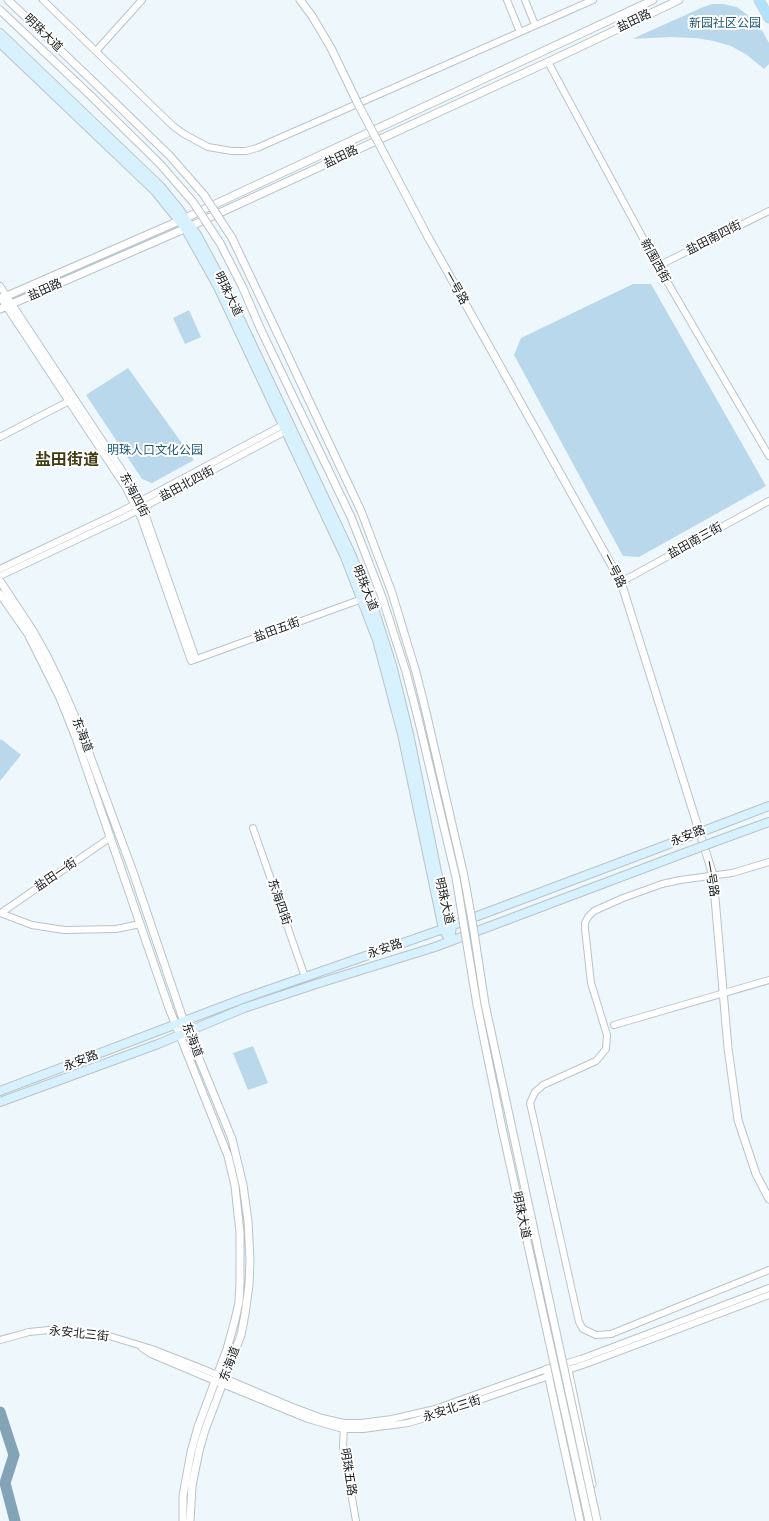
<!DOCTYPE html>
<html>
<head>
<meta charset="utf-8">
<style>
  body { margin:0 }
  canvas { display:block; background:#eef7fc }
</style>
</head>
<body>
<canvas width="769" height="1521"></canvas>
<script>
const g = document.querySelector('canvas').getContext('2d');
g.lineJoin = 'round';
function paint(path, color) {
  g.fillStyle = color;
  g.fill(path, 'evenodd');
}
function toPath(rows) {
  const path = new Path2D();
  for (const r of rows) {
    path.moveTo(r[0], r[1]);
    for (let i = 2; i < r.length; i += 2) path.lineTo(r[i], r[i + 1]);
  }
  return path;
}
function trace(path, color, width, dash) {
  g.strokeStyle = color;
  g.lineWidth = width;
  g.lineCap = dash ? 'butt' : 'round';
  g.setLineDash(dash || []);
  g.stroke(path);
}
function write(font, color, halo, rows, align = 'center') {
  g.font = font + ' Karla,"Noto Sans SC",sans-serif';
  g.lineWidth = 4;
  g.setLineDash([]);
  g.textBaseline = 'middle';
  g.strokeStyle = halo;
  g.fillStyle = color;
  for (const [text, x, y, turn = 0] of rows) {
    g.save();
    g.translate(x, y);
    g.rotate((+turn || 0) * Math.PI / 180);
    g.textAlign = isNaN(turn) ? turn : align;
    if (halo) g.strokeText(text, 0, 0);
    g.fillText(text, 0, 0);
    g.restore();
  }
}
paint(toPath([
  [712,4,723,4,737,7,749,16,763,32,769,43,769,64,764,69,747,55,731,46,714,41,695,38,670,37,632,39,701,8],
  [633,284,651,284,766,486,639,557,623,556,514,355,521,338],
  [189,310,201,337,185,344,173,318],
  [128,368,194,460,152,483,142,479,86,395],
  [1,739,21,755,0,781,0,741],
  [253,1046,268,1083,248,1090,233,1053]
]), '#b9d8eb');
trace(toPath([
  [0,1412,14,1455,5,1483,15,1521]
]), '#83a4b7', 11);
const minor = toPath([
  [43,0,173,126,184,134,208,147,232,151,246,151,257,148,593,0],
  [507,0,520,32],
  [525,0,535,25],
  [96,51,142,0],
  [548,62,658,266,769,456],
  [658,266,769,211],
  [0,286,131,484,146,516,196,659],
  [0,297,126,488,141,518,191,661,362,599],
  [0,437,71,400],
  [0,569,122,511,283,425],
  [0,576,125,517,286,431],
  [621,582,769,501],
  [253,828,305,977],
  [769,862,732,873,680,880,662,884,623,898,594,911,588,917,585,923,585,929,591,983,607,1035,606,1049,596,1061,543,1085,535,1092,530,1103,579,1322,583,1329,596,1335,611,1334,769,1270],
  [0,913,32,925,64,930,116,929,140,924],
  [1,913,111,837],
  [614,1025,769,980],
  [0,1340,29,1332,49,1330,79,1332,106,1335,152,1349,203,1369,290,1406,322,1418,344,1423,361,1423,392,1419,435,1409,547,1369,581,1359,769,1288],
  [142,1348,151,1354,215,1381,308,1419,343,1429,363,1429,408,1423,436,1415,549,1376,583,1365,769,1295],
  [344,1425,343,1447,356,1521]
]);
const tertiary = toPath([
  [8,0,101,89],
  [300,0,312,16],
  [0,10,92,97],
  [428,237,621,582,713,875,728,1048,738,1120,756,1174,769,1199],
  [0,299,179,221,653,0],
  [0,309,191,226,548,62,679,0],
  [274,326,361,511,372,540,392,593,405,636,416,672,426,712],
  [261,330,351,517,362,545,382,597,406,672,417,714],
  [0,581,33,631,47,656,62,687,79,726,133,872,184,1022,232,1139,243,1185,248,1221,250,1261,249,1285,245,1314,241,1335,205,1430,199,1451,192,1486,190,1521],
  [0,594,28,634,60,698,76,738,169,1008,228,1156,235,1186,240,1233,240,1283,239,1302,235,1320,227,1349,198,1427,191,1452,183,1496,183,1521],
  [560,1366,568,1370,592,1484],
  [547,1369,580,1521]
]);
const secondary = toPath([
  [0,33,160,186,178,208,197,235,224,285,351,554,375,612,392,665,409,734,444,906,452,926,450,941],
  [0,43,155,191,185,228,218,287,345,557,377,640,402,734,443,929,450,941],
  [727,822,769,806],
  [733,835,769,822],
  [0,1091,245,998,443,929,685,838],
  [0,1102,158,1044,244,1008,316,984,435,947,687,852]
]);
const primary = toPath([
  [759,0,769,18]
]);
trace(minor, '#bac3c8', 8);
trace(tertiary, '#bac3c8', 9);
trace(secondary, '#bac3c8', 10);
trace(primary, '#d1d1d2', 11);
trace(minor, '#fff', 6);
trace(tertiary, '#fff', 7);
trace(secondary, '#d7f1fe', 8);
trace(primary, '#b0e2fe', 9);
const tertiaryBridge = toPath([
  [312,16,331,48,358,104,428,237],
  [101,89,170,156,204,195,232,238,274,326],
  [92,97,160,164,193,202,220,243,242,286,261,330],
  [426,712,464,876,473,926,485,1004,597,1521],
  [417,714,456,878,477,1005,502,1128,589,1521]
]);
const secondaryBridge = toPath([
  [685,838,727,822],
  [687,852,733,835]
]);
trace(tertiaryBridge, '#bac3c8', 9, []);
trace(secondaryBridge, '#bac3c8', 10, []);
trace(tertiaryBridge, '#fff', 7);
trace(secondaryBridge, '#d7f1fe', 8);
write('12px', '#171b1c', '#fff', [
  ["盐田路",634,21,-25],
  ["明珠大道",43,33,44],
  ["盐田路",341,157,-25],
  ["盐田南四街",714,238,-27],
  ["新围西街",655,261,61],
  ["一号路",456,288,61],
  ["盐田路",45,290,-24],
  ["明珠大道",228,294,64],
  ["盐田北四街",187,484,-28],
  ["东海四街",134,495,62],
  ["盐田南三街",695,541,-29],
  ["一号路",614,571,63],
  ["明珠大道",365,588,68],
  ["盐田五街",277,630,-20],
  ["东海道",82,735,69],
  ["永安路",688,836,-21],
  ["盐田一街",56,875,-34],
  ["一号路",711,879,80],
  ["明珠大道",444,901,77],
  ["东海四街",279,902,71],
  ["永安路",385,949,-19],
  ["东海道",192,1040,69],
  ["永安路",81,1061,-21],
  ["明珠大道",521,1215,78],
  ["永安北三街",79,1334,6],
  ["东海道",230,1364,-70],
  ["永安北三街",452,1409,-18],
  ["明珠五路",348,1472,81]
]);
write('12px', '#1d5773', '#fff', [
  ["新园社区公园",725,24],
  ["明珠人口文化公园",155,451]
]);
write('bold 16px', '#403d14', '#fff', [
  ["盐田街道",67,460]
]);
</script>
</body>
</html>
